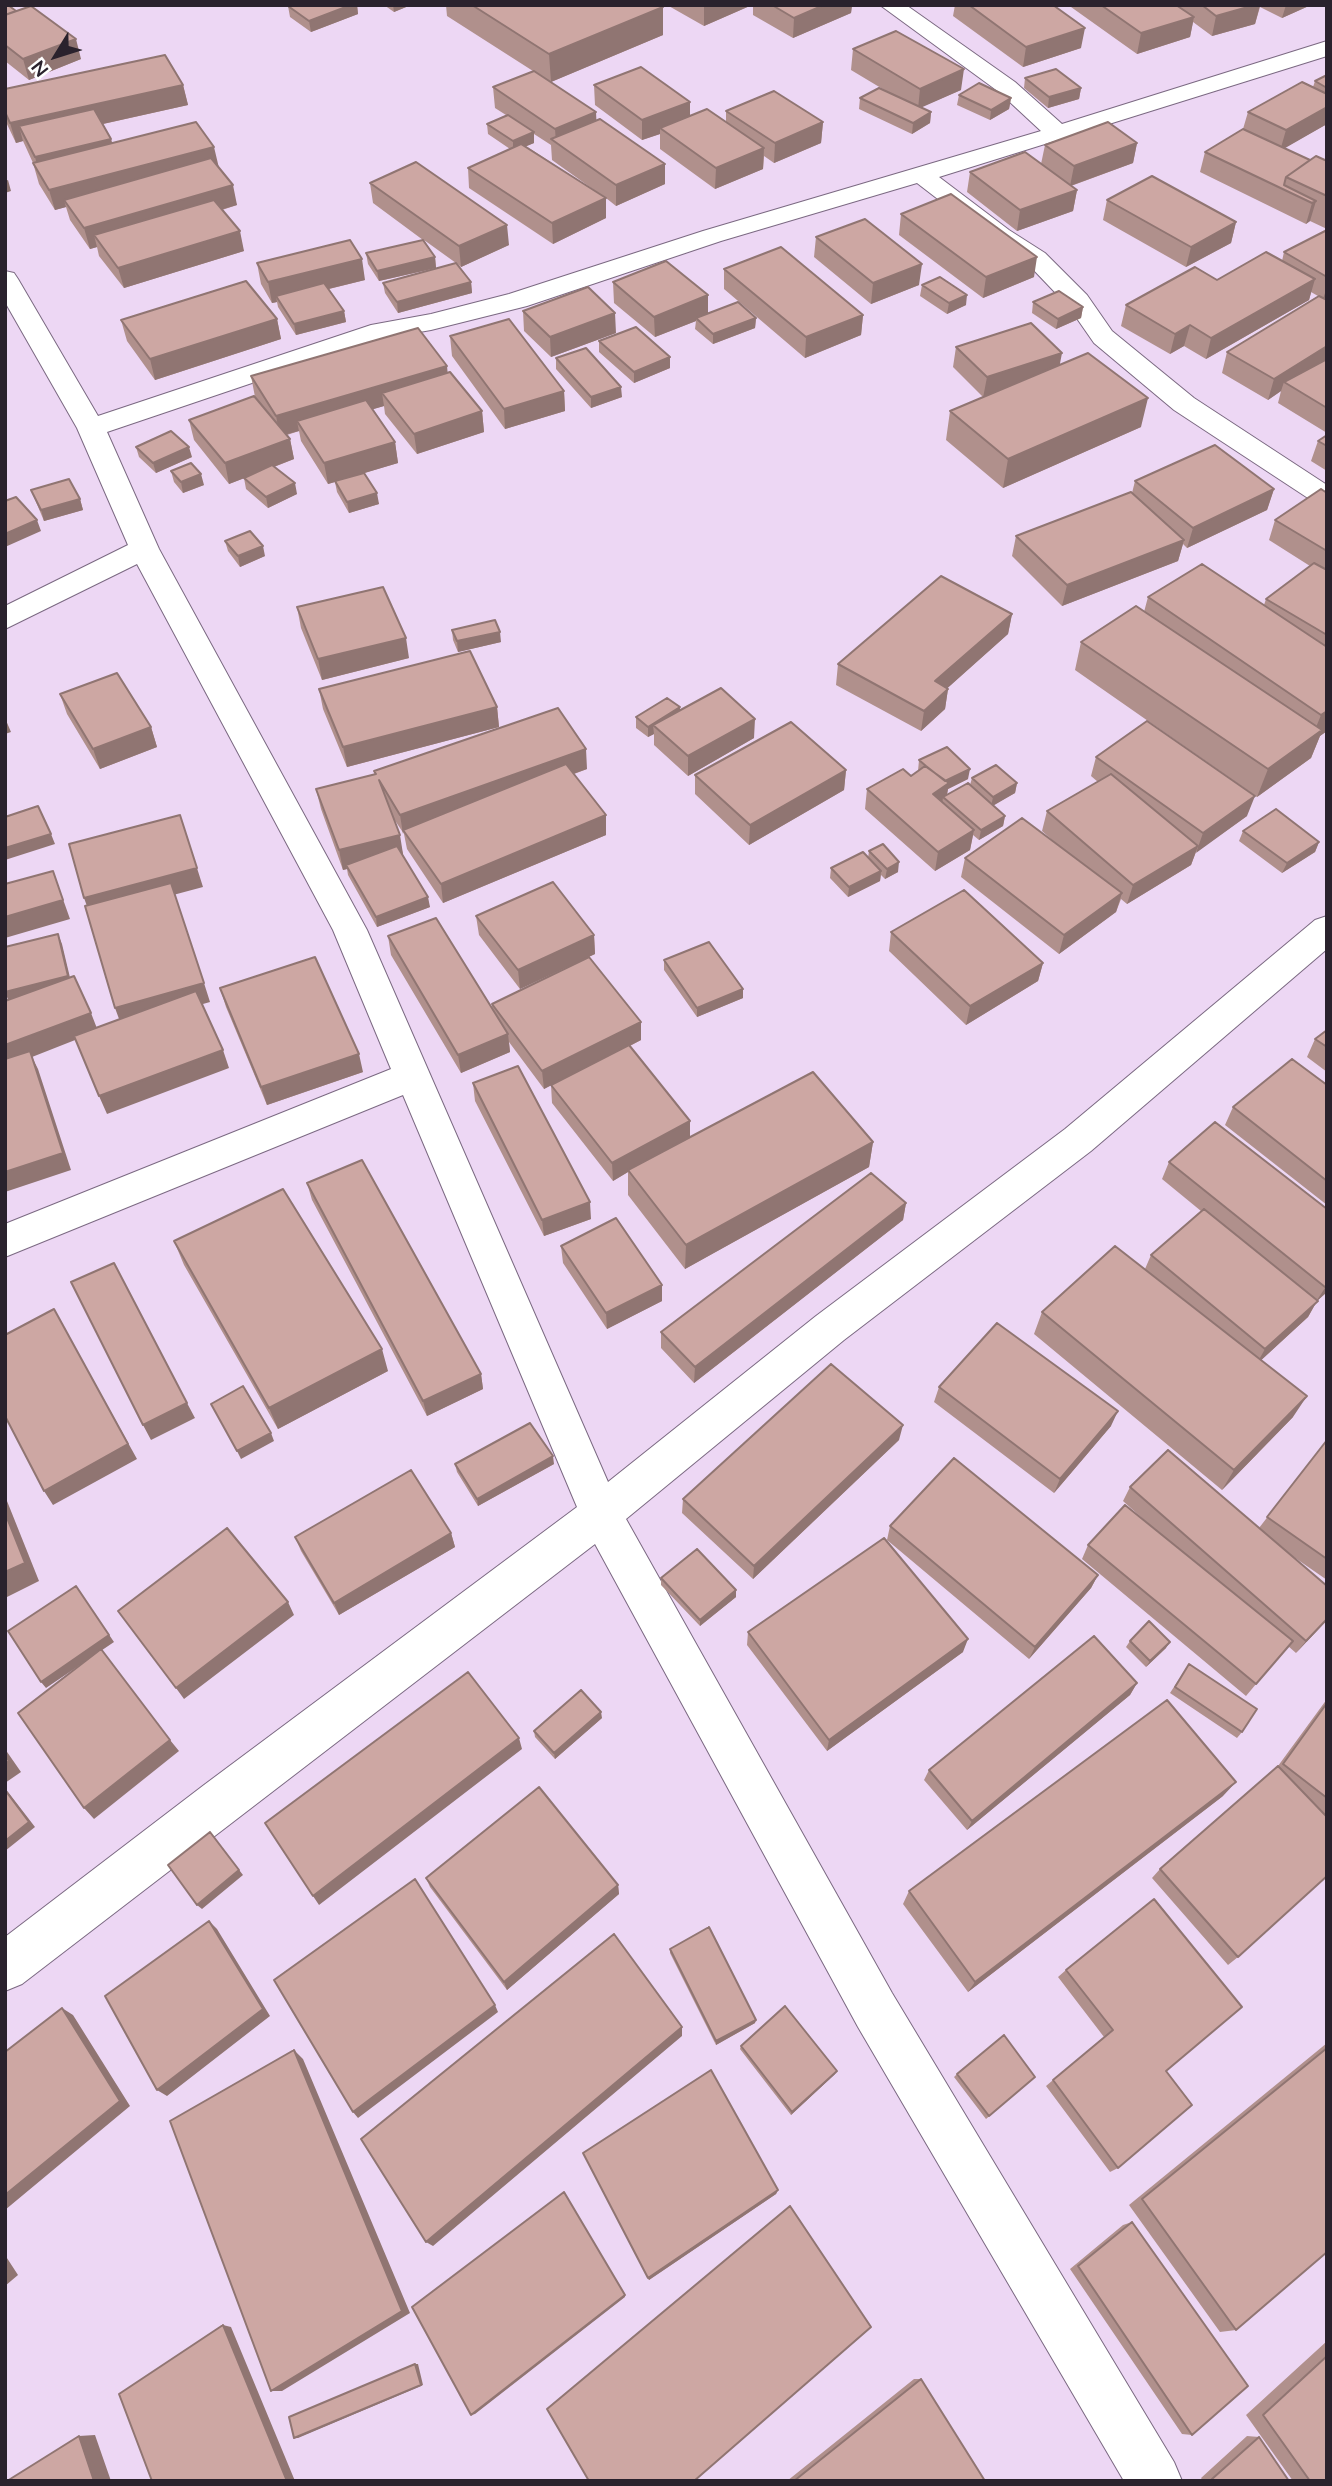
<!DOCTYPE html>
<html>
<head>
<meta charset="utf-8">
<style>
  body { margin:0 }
  #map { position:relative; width:1332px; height:2486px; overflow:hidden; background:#edd7f4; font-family:Mulish,sans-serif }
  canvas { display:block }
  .frame { position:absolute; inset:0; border:7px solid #2a222d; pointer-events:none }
  .north { position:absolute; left:21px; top:21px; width:70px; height:70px; -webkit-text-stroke:5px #fff; paint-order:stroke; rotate:232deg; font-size:19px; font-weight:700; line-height:28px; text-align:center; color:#2a222d }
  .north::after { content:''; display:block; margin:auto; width:24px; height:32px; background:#2a222d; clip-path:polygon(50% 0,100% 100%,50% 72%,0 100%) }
</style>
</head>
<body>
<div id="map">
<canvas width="1332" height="2486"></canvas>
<div class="frame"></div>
<div class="north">N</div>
</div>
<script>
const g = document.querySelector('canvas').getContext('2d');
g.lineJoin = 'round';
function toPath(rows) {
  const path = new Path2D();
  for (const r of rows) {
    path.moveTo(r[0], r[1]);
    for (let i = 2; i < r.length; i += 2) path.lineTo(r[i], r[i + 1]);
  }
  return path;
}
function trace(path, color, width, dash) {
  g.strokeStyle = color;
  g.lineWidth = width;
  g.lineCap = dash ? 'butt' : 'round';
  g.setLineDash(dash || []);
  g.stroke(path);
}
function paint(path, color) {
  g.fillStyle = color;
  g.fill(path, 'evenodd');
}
const street = toPath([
  [880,5,906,5,1015,82,1062,124,1327,41,1327,56,939,177,1009,230,1045,253,1087,295,1112,331,1194,398,1327,485,1327,507,1317,504,1174,410,1094,343,1069,307,1027,263,991,240,917,183,721,241,527,306,431,330,385,338,107,432,159,549,367,930,608,1482,816,1316,1065,1129,1315,920,1327,916,1327,949,1091,1151,844,1340,626,1519,892,1993,1174,2462,1182,2481,1124,2481,858,2027,595,1544,22,1984,5,1991,5,1937,204,1785,577,1507,403,1095,5,1257,5,1224,391,1069,333,930,137,564,5,629,5,606,128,545,77,428,5,302,5,271,14,273,18,279,98,416,371,325,431,314,509,294,703,231,1041,131,999,92,880,5]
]);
trace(street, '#7b6982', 2);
paint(street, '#fff');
paint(toPath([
  [5,5,81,59,29,80,5,61],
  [292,5,357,5,358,14,311,32,290,17,288,6],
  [384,5,411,5,394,12],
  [446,5,660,5,663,35,551,82,596,121,665,184,616,206,606,198,606,218,553,244,469,188,468,168,510,149,488,134,487,124,506,115,495,108,493,87,533,71,447,16],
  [534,134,551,145,552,160,601,195,526,146,534,143],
  [667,5,752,5,704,26],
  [753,5,852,5,851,13,793,38,753,15],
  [955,5,1053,5,1081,48,1023,67,953,16],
  [1072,5,1311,5,1282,18,1260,7,1255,24,1212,36,1193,22,1190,37,1137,54,1071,7],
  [853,49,961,90,921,107,931,112,930,123,912,134,859,109,860,98,891,94,851,70],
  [1327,75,1327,124,1284,148,1310,160,1327,161,1327,229,1310,221,1306,224,1200,172,1205,152,1243,129,1248,112,1313,87,1315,81],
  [1025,78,1081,88,1079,99,1048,108,1024,88],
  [183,85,188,105,103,124,111,139,112,143,218,166,237,205,222,210,244,251,124,288,99,256,97,247,90,249,70,220,66,207,55,210,39,184,33,163,23,141,16,143,5,120,5,89],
  [594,85,690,116,726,122,726,111,823,122,821,143,774,163,764,156,763,169,715,189,660,149,660,134,642,140,595,105],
  [959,95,1011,98,1009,109,990,120,957,105],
  [1137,143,1133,163,1071,186,1077,190,1073,211,1017,231,967,192,970,172,1041,164,1045,145],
  [370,183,509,245,461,267,458,264,471,282,472,293,398,313,385,293,383,283,456,263,424,240,435,257,436,268,379,281,368,264,366,253,423,240,373,203],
  [1107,200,1236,222,1231,243,1186,267,1103,220],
  [901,214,1034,277,983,298,899,235],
  [1327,230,1327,297,1324,299,1327,300,1327,433,1278,403,1281,391,1268,400,1222,373,1227,352,1318,296,1311,292,1309,300,1206,359,1184,346,1170,354,1121,326,1126,305,1282,261,1284,252],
  [816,237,919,285,871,304,814,257],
  [257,263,365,280,329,289,344,311,346,322,296,335,278,307,277,302,272,303,261,284],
  [724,269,863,315,861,335,805,358,724,289],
  [613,282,708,295,708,313,756,318,755,328,713,344,695,329,696,321,655,337,614,303],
  [922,285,966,305,947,314,920,296],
  [1033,302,1083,307,1081,318,1056,329,1032,313],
  [523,311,616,333,551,357,524,331],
  [277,319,281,339,155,380,127,341,121,320],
  [450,336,564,391,565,411,505,429,452,356],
  [599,341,670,357,670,368,634,383,599,352],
  [956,347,1060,365,1141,427,1003,488,946,440,950,411,983,397,953,367],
  [556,358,622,397,591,408,556,369],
  [447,366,447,373,482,411,484,432,417,454,385,414,384,406,373,409,395,442,398,463,364,473,379,504,349,513,337,492,335,482,328,484,301,441,299,431,287,435,290,439,294,459,274,467,297,494,268,508,246,489,244,478,247,477,229,484,194,440,189,420,255,397,251,376],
  [1327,435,1327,471,1311,461,1318,441],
  [136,447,192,457,156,473,139,457],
  [171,471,204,485,183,493,174,482],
  [1135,481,1274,489,1267,510,1187,548,1183,544,1178,561,1062,606,1012,556,1016,536,1132,493],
  [31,490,80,499,83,510,44,521],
  [1327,493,1327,731,1320,736,1311,758,1257,797,1075,670,1081,642,1144,612,1148,597,1264,605,1266,599,1310,566,1269,540,1275,520],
  [225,541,265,556,240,567,228,551],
  [297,607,409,658,322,680,301,628],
  [1012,614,1008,634,947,688,948,689,945,709,921,731,836,685,838,664],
  [452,630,501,642,458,652,453,640],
  [319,689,497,707,499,727,347,767,323,709],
  [60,694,151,727,157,747,100,769,67,714],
  [680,711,754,738,688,776,654,745,654,734,648,737,636,728,636,717],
  [1096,757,1247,816,1196,852,1191,865,1127,904,1121,899,1116,912,1059,954,961,877,965,858,1060,847,1042,831,1047,811,1098,782,1091,776],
  [919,760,968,779,948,789,947,795,970,785,972,778,1017,783,1015,793,993,805,1005,816,1003,826,979,840,973,835,970,850,935,871,865,809,867,789,911,776,918,771],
  [587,769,574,774,606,815,606,835,443,903,407,849,404,834,394,819,403,854,402,854,430,907,377,927,348,875,347,869,343,870,321,809,316,789,375,775,374,771],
  [846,770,844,790,749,845,695,794,695,775],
  [1243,831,1319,842,1315,852,1282,873,1239,841],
  [869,851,898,872,885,879,881,875,880,881,848,897,830,878,831,868,868,858],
  [476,916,594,935,595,954,520,989,479,935],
  [891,932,1043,963,1038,981,966,1025,889,951],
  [388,936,492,1009,492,1004,641,1022,641,1040,630,1046,690,1137,873,1142,869,1167,685,1269,628,1195,628,1172,613,1181,552,1103,551,1085,544,1089,509,1042,510,1052,461,1073,391,955],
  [664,960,743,998,697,1017,664,970],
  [220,988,363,1072,267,1105,226,1007],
  [1327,1030,1327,1072,1307,1057,1315,1039],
  [473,1083,591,1219,544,1236,475,1101],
  [1327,1085,1327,1205,1225,1125,1233,1107],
  [1169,1162,1327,1209,1327,1292,1317,1301,1308,1317,1261,1360,1293,1417,1222,1490,1034,1334,1042,1312,1145,1269,1151,1255,1201,1211,1162,1179],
  [307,1183,481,1374,483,1389,427,1416,312,1200],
  [906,1203,903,1220,694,1383,661,1348,661,1332],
  [174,1241,388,1371,278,1429,184,1265],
  [561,1246,662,1301,607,1329,563,1263],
  [939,1387,1111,1426,1054,1493,934,1402],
  [899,1440,753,1579,682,1513,683,1499],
  [1327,1440,1327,1580,1288,1553,1327,1620,1296,1653,1288,1646,1246,1696,1082,1559,1088,1545,1152,1527,1123,1501,1130,1487,1259,1528],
  [455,1464,554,1464,478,1506,457,1472],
  [890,1526,1098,1575,1091,1588,1029,1659,887,1540],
  [451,1533,455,1547,339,1615,301,1551,295,1537],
  [661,1578,736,1597,700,1626,661,1585],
  [748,1632,963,1652,827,1751,747,1645],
  [1130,1641,1166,1648,1146,1667,1126,1647],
  [1189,1664,1242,1732,1237,1738,1170,1693],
  [1137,1683,1130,1695,967,1830,924,1780,929,1770],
  [1327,1699,1327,1876,1238,1957,1228,1965,1152,1878,1160,1869,1278,1766],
  [602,1718,555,1759,535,1737,534,1731],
  [1223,1796,968,1992,903,1904,909,1891],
  [426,1878,618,1885,619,1894,507,1990,430,1887],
  [670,1949,755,2023,716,2045,670,1953],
  [1066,1970,1166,2071,1118,2168,1110,2172,1046,2086,1104,2037,1058,1977],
  [1327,2043,1327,2252,1236,2330,1220,2332,1129,2205],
  [741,2046,835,2074,791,2115,740,2049],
  [957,2074,1035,2077,986,2119,954,2077],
  [583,2153,778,2190,776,2194,649,2280],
  [1132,2222,1192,2435,1182,2434,1070,2269,1123,2225],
  [1327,2341,1327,2481,1293,2481,1246,2415],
  [914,2379,921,2379,985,2481,787,2481],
  [1247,2436,1259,2437,1289,2481,1203,2481,1201,2478]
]), '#b0908c');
paint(toPath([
  [351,5,357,5,358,14,311,32,309,21],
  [393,5,411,5,394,12],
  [706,5,752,5,704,26,704,6],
  [824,5,852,5,851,13,793,38,794,18],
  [1255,5,1260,5,1255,24,1212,36,1216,16],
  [1286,5,1311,5,1282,18],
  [663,7,663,35,551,82,549,54],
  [1194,17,1190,37,1137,54,1141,33],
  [1085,28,1081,48,1023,67,1026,47],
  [76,39,81,59,29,80,23,59],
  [964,69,961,90,918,109,920,89],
  [183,85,188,105,26,141,19,126,23,141,16,143,10,123],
  [1081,88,1079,99,1048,108,1049,97],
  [1011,98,1009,109,990,120,991,110],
  [690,102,690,122,660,128,660,134,642,140,642,120],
  [1327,107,1327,124,1280,151,1286,130],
  [596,112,597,132,556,143,555,129],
  [931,112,930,123,912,134,913,123],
  [823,122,821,143,774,163,775,143],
  [534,132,534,143,513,152,513,141],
  [111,139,116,159,39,173,35,157],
  [1137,143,1133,163,1070,186,1074,166],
  [214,147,219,168,64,200,66,207,55,210,49,190],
  [764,148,763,169,715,189,716,168],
  [665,164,665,184,616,206,616,185],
  [8,180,11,191,5,193,5,181],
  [233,185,237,205,102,245,94,235,97,247,90,249,84,228],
  [1077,190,1073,211,1017,231,1020,210],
  [606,198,606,218,553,244,552,223],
  [1316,201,1310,221,1306,224,1312,203],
  [1236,222,1231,243,1186,267,1191,247],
  [507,225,509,245,461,267,459,246],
  [240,231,244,251,124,288,118,268],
  [435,257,436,268,379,281,377,271],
  [1037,257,1034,277,983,298,986,277],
  [362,259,365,280,279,301,276,296,277,302,272,303,268,282],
  [922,264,919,285,871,304,873,283],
  [1315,279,1309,300,1206,359,1211,338],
  [471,282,472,293,398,313,397,302],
  [1327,287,1327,297,1323,299],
  [708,295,708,316,696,318,696,321,655,337,654,317],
  [967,295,966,305,947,314,949,303],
  [1083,307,1081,318,1056,329,1058,319],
  [344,311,346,322,296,335,294,324],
  [615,313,616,333,551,357,550,337],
  [863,315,861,335,805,358,806,337],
  [756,318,755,328,713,344,713,334],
  [277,319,281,339,155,380,150,359],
  [1190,325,1184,346,1170,354,1175,334],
  [1327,346,1327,362,1284,382,1281,391,1268,400,1274,379],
  [1062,353,1058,374,983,398,987,377],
  [670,357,670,368,634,383,634,372],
  [447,366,449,387,382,393,384,406,303,430,297,421,299,431,280,436,276,416],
  [621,387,622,397,591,408,591,397],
  [564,391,565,411,505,429,504,409],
  [1148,398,1141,427,1003,488,1008,459],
  [482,411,484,432,417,454,414,434],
  [290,439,294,459,229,484,225,463],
  [395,442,398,463,328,484,324,463],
  [189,447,192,457,156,473,153,463],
  [201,474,204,485,183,493,181,482],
  [295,483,297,494,268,508,266,497],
  [1274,489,1267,510,1187,548,1193,528],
  [377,493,379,504,349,513,347,502],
  [80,499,83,510,44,521,41,510],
  [37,520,41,531,5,547,5,534],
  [1184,540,1178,561,1062,606,1067,585],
  [263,546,265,556,240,567,238,556],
  [1012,614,1008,634,932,702,935,681],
  [500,632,501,642,458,652,457,641],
  [406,638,409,658,322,680,318,659],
  [948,689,945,709,921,731,924,711],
  [497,707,499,727,347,767,343,747],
  [680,707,680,718,653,725,654,734,648,737,648,727],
  [1327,711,1327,731,1320,736,1311,758,1257,797,1268,769,1312,737,1321,715],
  [5,718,11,732,5,734],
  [755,719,754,738,688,776,688,756],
  [151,727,157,747,100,769,93,749],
  [586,749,587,769,406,833,403,830,403,834,400,815],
  [970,769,968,779,948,789,946,799,943,797,942,805,933,794,942,782],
  [846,770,844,790,749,845,750,825],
  [1017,783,1015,793,991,807,993,797],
  [1255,796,1247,816,1196,853,1203,833],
  [606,815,606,835,443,903,441,884],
  [1005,816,1003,826,979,840,981,830],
  [974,830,970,850,935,871,938,852],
  [51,834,55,844,5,860,5,848],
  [400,835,403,854,348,868,346,865,347,869,343,870,339,850],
  [1319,842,1315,852,1282,873,1287,863],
  [1198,846,1191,865,1127,904,1133,885],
  [899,862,898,872,885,879,887,869],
  [197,868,203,887,91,917,84,898],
  [53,871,70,919,5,938,5,917],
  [881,871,880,881,848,897,849,887],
  [1122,893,1116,912,1059,954,1064,935],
  [428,897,430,907,377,927,376,917],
  [58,934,62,944,72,986,9,1002,5,992],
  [594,935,595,954,520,989,518,970],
  [1043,963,1038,981,966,1025,970,1006],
  [204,983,210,1002,122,1027,115,1008],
  [743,989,743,998,697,1017,697,1008],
  [91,1013,98,1031,32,1057,38,1069,71,1170,5,1192,5,1045],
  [641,1022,641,1040,544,1089,542,1071],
  [508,1034,510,1052,461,1073,458,1055],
  [223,1050,229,1068,107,1114,99,1096],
  [359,1054,363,1072,267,1105,261,1087],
  [690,1121,690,1138,628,1170,628,1172,613,1181,612,1163],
  [873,1142,869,1167,685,1269,686,1245],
  [590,1202,591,1219,544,1236,542,1220],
  [906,1203,903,1220,694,1383,695,1367],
  [662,1285,662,1301,607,1329,606,1313],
  [1327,1285,1327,1292,1317,1301,1308,1317,1256,1365,1265,1349,1315,1303],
  [54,1309,137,1459,53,1505,44,1491],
  [382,1349,388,1371,278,1429,269,1408],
  [481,1374,483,1389,427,1416,423,1401],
  [1307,1396,1293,1417,1222,1490,1234,1470],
  [187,1403,195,1418,151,1440,143,1425],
  [1118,1411,1111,1426,1054,1493,1060,1479],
  [903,1425,899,1440,753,1579,754,1566],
  [271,1433,274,1441,241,1459,237,1451],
  [553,1456,554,1464,478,1506,477,1499],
  [5,1496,39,1581,5,1598],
  [451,1533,455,1547,339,1615,334,1603],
  [1098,1575,1091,1588,1029,1659,1035,1647],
  [76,1586,114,1642,46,1688,41,1682],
  [736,1590,736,1597,700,1626,700,1620],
  [288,1602,294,1615,184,1699,176,1688],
  [1327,1619,1327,1620,1296,1653,1306,1641],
  [968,1639,963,1652,827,1751,829,1740],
  [1170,1642,1166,1648,1146,1667,1150,1661],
  [1137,1683,1130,1695,967,1830,972,1821],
  [601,1712,602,1718,555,1759,554,1753],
  [519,1738,522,1749,319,1905,313,1896],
  [170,1740,179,1751,94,1819,84,1808],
  [5,1749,21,1772,5,1783],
  [1236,1782,1223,1796,968,1992,975,1982],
  [5,1788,35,1827,5,1851],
  [210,1832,243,1875,202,1909,197,1905],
  [618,1885,619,1894,507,1990,504,1982],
  [209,1921,217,1929,270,2016,167,2096,157,2090],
  [495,2005,498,2012,358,2118,353,2112],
  [62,2008,73,2015,130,2106,5,2210,5,2195],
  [756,2020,755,2023,716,2045,716,2041],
  [682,2027,682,2036,433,2246,426,2242],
  [294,2050,303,2059,410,2313,282,2391,271,2391],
  [837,2071,835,2074,791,2115,792,2112],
  [778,2190,776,2194,649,2280,648,2278],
  [5,2255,18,2275,5,2286],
  [625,2295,625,2297,475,2414,471,2415],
  [223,2325,231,2327,295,2481,287,2481],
  [415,2364,418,2364,423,2385,298,2438,294,2438],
  [95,2435,111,2481,94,2481,79,2436]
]), '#907572');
const building = toPath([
  [5,5,8,5,16,11,5,15,5,5],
  [292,5,351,5,309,21,288,6,292,5],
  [472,5,660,5,663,7,549,54,472,5],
  [772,5,824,5,794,18,772,5],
  [969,5,1053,5,1085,28,1026,47,969,5],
  [1101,5,1176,5,1194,17,1141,33,1101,5],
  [1202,5,1255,5,1216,16,1202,5],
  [31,6,76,39,23,59,5,45,5,15,31,6],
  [896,31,964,69,920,89,853,49,896,31],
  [165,55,183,85,10,123,5,112,5,89,165,55],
  [641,67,690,102,642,120,594,85,641,67],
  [1056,69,1081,88,1049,97,1025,78,1056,69],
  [534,71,596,112,555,129,493,87,534,71],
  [1327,75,1327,88,1315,81,1327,75],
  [1302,82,1327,94,1327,107,1286,130,1248,112,1302,82],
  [979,83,1011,98,991,110,959,95,979,83],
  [879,88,931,112,913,123,860,98,879,88],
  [774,91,823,122,775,143,726,111,774,91],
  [94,109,111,139,35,157,19,126,94,109],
  [707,109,764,148,716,168,660,128,707,109],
  [508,115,534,132,513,141,487,124,508,115],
  [600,119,665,164,616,185,551,139,600,119],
  [196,122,214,147,49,190,33,163,196,122],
  [1108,122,1137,143,1074,166,1045,145,1108,122],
  [1243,129,1310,160,1286,177,1284,185,1316,201,1312,203,1205,152,1243,129],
  [521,144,606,198,552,223,468,168,521,144],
  [1025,152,1077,190,1020,210,970,172,1025,152],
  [1316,156,1327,161,1327,196,1286,177,1316,156],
  [211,158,233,185,84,228,64,200,211,158],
  [416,162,507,225,459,246,370,183,416,162],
  [1152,176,1236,222,1191,247,1107,200,1152,176],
  [951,194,1037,257,986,277,901,214,951,194],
  [214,200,240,231,118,268,94,235,214,200],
  [865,219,922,264,873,283,816,237,865,219],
  [1327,230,1327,277,1284,252,1327,230],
  [350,240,362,259,268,282,257,263,350,240],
  [423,240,435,257,377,271,366,253,423,240],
  [781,247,863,315,806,337,724,269,781,247],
  [1266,252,1315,279,1211,338,1190,325,1175,334,1126,305,1195,267,1217,280,1266,252],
  [666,261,708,295,654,317,613,282,666,261],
  [456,263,471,282,397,302,383,283,456,263],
  [940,277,967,295,949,303,922,285,940,277],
  [246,281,277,319,150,359,121,320,246,281],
  [324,283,344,311,294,324,276,296,324,283],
  [588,287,615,313,550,337,523,311,588,287],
  [1059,291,1083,307,1058,319,1033,302,1059,291],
  [1319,296,1327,300,1327,346,1274,379,1227,352,1319,296],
  [738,302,756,318,713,334,696,318,738,302],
  [509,319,564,391,504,409,450,336,509,319],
  [1031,323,1062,353,987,377,956,347,1031,323],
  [636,327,670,357,634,372,599,341,636,327],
  [418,328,447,366,276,416,251,376,418,328],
  [586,348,621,387,591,397,556,358,586,348],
  [1088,353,1148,398,1008,459,950,411,1088,353],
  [1327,359,1327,408,1284,382,1327,359],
  [450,372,482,411,414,434,382,393,450,372],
  [254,396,290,439,225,463,189,420,254,396],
  [366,400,395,442,324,463,297,421,366,400],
  [171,431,189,447,153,463,136,447,171,431],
  [1327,435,1327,446,1318,441,1327,435],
  [1215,445,1274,489,1193,528,1135,481,1215,445],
  [191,463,201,474,181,482,171,471,191,463],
  [272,465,295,483,266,497,244,478,272,465],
  [364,473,377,493,347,502,335,481,364,473],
  [69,479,80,499,41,510,31,490,69,479],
  [1321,489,1327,493,1327,551,1275,520,1321,489],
  [1131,492,1184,540,1067,585,1016,536,1131,492],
  [16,497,37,520,5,534,5,501,16,497],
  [250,531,263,546,238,556,225,541,250,531],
  [1314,563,1327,570,1327,635,1266,599,1314,563],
  [1202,564,1327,647,1327,711,1321,715,1148,597,1202,564],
  [941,576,1012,614,935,681,948,689,924,711,838,664,941,576],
  [383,587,406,638,318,659,297,607,383,587],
  [1136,606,1322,730,1268,769,1081,642,1136,606],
  [495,620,500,632,457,641,452,630,495,620],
  [470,651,497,707,343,747,319,689,470,651],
  [117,673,151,727,93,749,60,694,117,673],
  [721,688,755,719,688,756,653,725,721,688],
  [667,698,680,707,648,727,636,717,667,698],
  [558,708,586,749,400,815,379,780,400,835,339,850,316,789,376,774,374,771,558,708],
  [1147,721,1255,796,1203,833,1096,757,1147,721],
  [791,722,846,770,750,825,695,775,791,722],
  [947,747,970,769,945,781,926,766,919,760,947,747],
  [566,764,606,815,441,884,403,830,566,764],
  [996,765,1017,783,993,797,972,778,996,765],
  [925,766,949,783,933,794,974,830,938,852,867,789,903,769,911,776,925,766],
  [1111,774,1198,846,1133,885,1047,811,1111,774],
  [968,783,1005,816,981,830,943,797,968,783],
  [38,806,51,834,5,848,5,817,38,806],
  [1276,809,1319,842,1287,863,1243,831,1276,809],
  [180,815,197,868,84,898,69,844,180,815],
  [1022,818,1122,893,1064,935,965,858,1022,818],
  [883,844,899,862,887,869,869,851,883,844],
  [397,846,428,897,376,917,346,865,397,846],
  [863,852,881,871,849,887,831,868,863,852],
  [53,871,63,900,5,917,5,884,53,871],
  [553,882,594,935,518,970,476,916,553,882],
  [171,883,204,983,115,1008,85,906,171,883],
  [964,890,1043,963,970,1006,891,932,964,890],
  [436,918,508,1034,458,1055,388,936,436,918],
  [58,934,68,976,5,992,5,947,58,934],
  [709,942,743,989,697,1008,664,960,709,942],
  [315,957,359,1054,261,1087,220,988,315,957],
  [589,957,641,1022,542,1071,492,1004,589,957],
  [74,976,91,1013,5,1045,5,1001,74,976],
  [196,991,223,1050,99,1096,74,1036,196,991],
  [1327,1030,1327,1047,1315,1039,1327,1030],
  [629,1045,690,1121,612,1163,551,1085,629,1045],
  [30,1051,63,1153,5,1172,5,1059,30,1051],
  [1292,1059,1327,1085,1327,1181,1233,1107,1292,1059],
  [518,1066,590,1202,542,1220,473,1083,518,1066],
  [813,1072,873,1142,686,1245,628,1170,813,1072],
  [1215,1122,1327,1209,1327,1285,1325,1287,1169,1162,1215,1122],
  [362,1160,481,1374,423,1401,307,1183,362,1160],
  [871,1173,906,1203,695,1367,661,1332,871,1173],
  [283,1189,382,1349,269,1408,174,1241,283,1189],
  [1204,1209,1318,1301,1265,1349,1151,1255,1204,1209],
  [616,1218,662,1285,606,1313,561,1246,616,1218],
  [1115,1246,1307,1396,1234,1470,1042,1312,1115,1246],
  [114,1263,187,1403,143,1425,71,1282,114,1263],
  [54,1309,128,1444,44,1491,5,1416,5,1335,54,1309],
  [997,1323,1118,1411,1060,1479,939,1387,997,1323],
  [831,1364,903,1425,754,1566,683,1499,831,1364],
  [243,1386,271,1433,237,1451,211,1404,243,1386],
  [530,1423,553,1456,477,1499,455,1464,530,1423],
  [1327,1440,1327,1559,1267,1517,1327,1440],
  [1168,1450,1327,1586,1327,1619,1306,1641,1130,1487,1168,1450],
  [954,1458,1098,1575,1035,1647,890,1526,954,1458],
  [411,1470,451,1533,334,1603,295,1537,411,1470],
  [1125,1505,1293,1641,1256,1684,1088,1545,1125,1505],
  [5,1513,25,1563,5,1572,5,1513],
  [227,1528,288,1602,176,1688,118,1611,227,1528],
  [884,1538,968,1639,829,1740,748,1632,884,1538],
  [697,1549,736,1590,700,1620,661,1578,697,1549],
  [76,1586,109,1635,41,1682,8,1631,76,1586],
  [1149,1621,1170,1642,1150,1661,1130,1641,1149,1621],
  [1094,1636,1137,1683,972,1821,929,1770,1094,1636],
  [101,1649,170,1740,84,1808,18,1713,101,1649],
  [1189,1664,1257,1709,1242,1732,1175,1687,1189,1664],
  [468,1672,519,1738,313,1896,265,1823,468,1672],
  [581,1690,601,1712,554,1753,534,1731,581,1690],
  [1167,1700,1236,1782,975,1982,909,1891,1167,1700],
  [1327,1703,1327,1798,1283,1764,1327,1703],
  [5,1755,9,1761,5,1764,5,1755],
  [1278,1766,1327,1817,1327,1876,1238,1957,1160,1869,1278,1766],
  [539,1787,618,1885,504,1982,426,1878,539,1787],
  [5,1790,29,1822,5,1841,5,1790],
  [210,1832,239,1870,197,1905,168,1865,210,1832],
  [415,1879,495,2005,353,2112,274,1980,415,1879],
  [1154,1899,1242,2007,1166,2071,1192,2105,1118,2168,1053,2080,1113,2030,1066,1970,1154,1899],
  [209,1921,263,2009,157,2090,105,1996,209,1921],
  [709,1927,756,2020,716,2041,670,1949,709,1927],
  [614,1934,682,2027,426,2242,361,2139,614,1934],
  [785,2006,837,2071,792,2112,741,2046,785,2006],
  [62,2008,120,2101,5,2195,5,2052,62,2008],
  [1004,2035,1035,2077,989,2116,957,2074,1004,2035],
  [1327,2048,1327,2252,1236,2330,1142,2199,1327,2048],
  [294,2050,402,2311,271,2391,170,2121,294,2050],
  [711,2070,778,2190,648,2278,583,2153,711,2070],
  [564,2192,625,2295,471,2415,412,2307,564,2192],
  [790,2206,871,2327,694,2481,589,2481,547,2409,790,2206],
  [1132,2222,1248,2386,1192,2435,1078,2266,1132,2222],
  [223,2325,287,2481,152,2481,119,2394,223,2325],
  [1327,2356,1327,2481,1310,2481,1263,2415,1327,2356],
  [415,2364,421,2385,294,2438,289,2417,415,2364],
  [921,2379,985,2481,794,2481,921,2379],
  [79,2436,94,2481,7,2481,79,2436],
  [1259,2437,1289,2481,1213,2481,1212,2479,1259,2437]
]);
paint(building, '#cda7a3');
trace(building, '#907572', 2);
</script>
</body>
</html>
